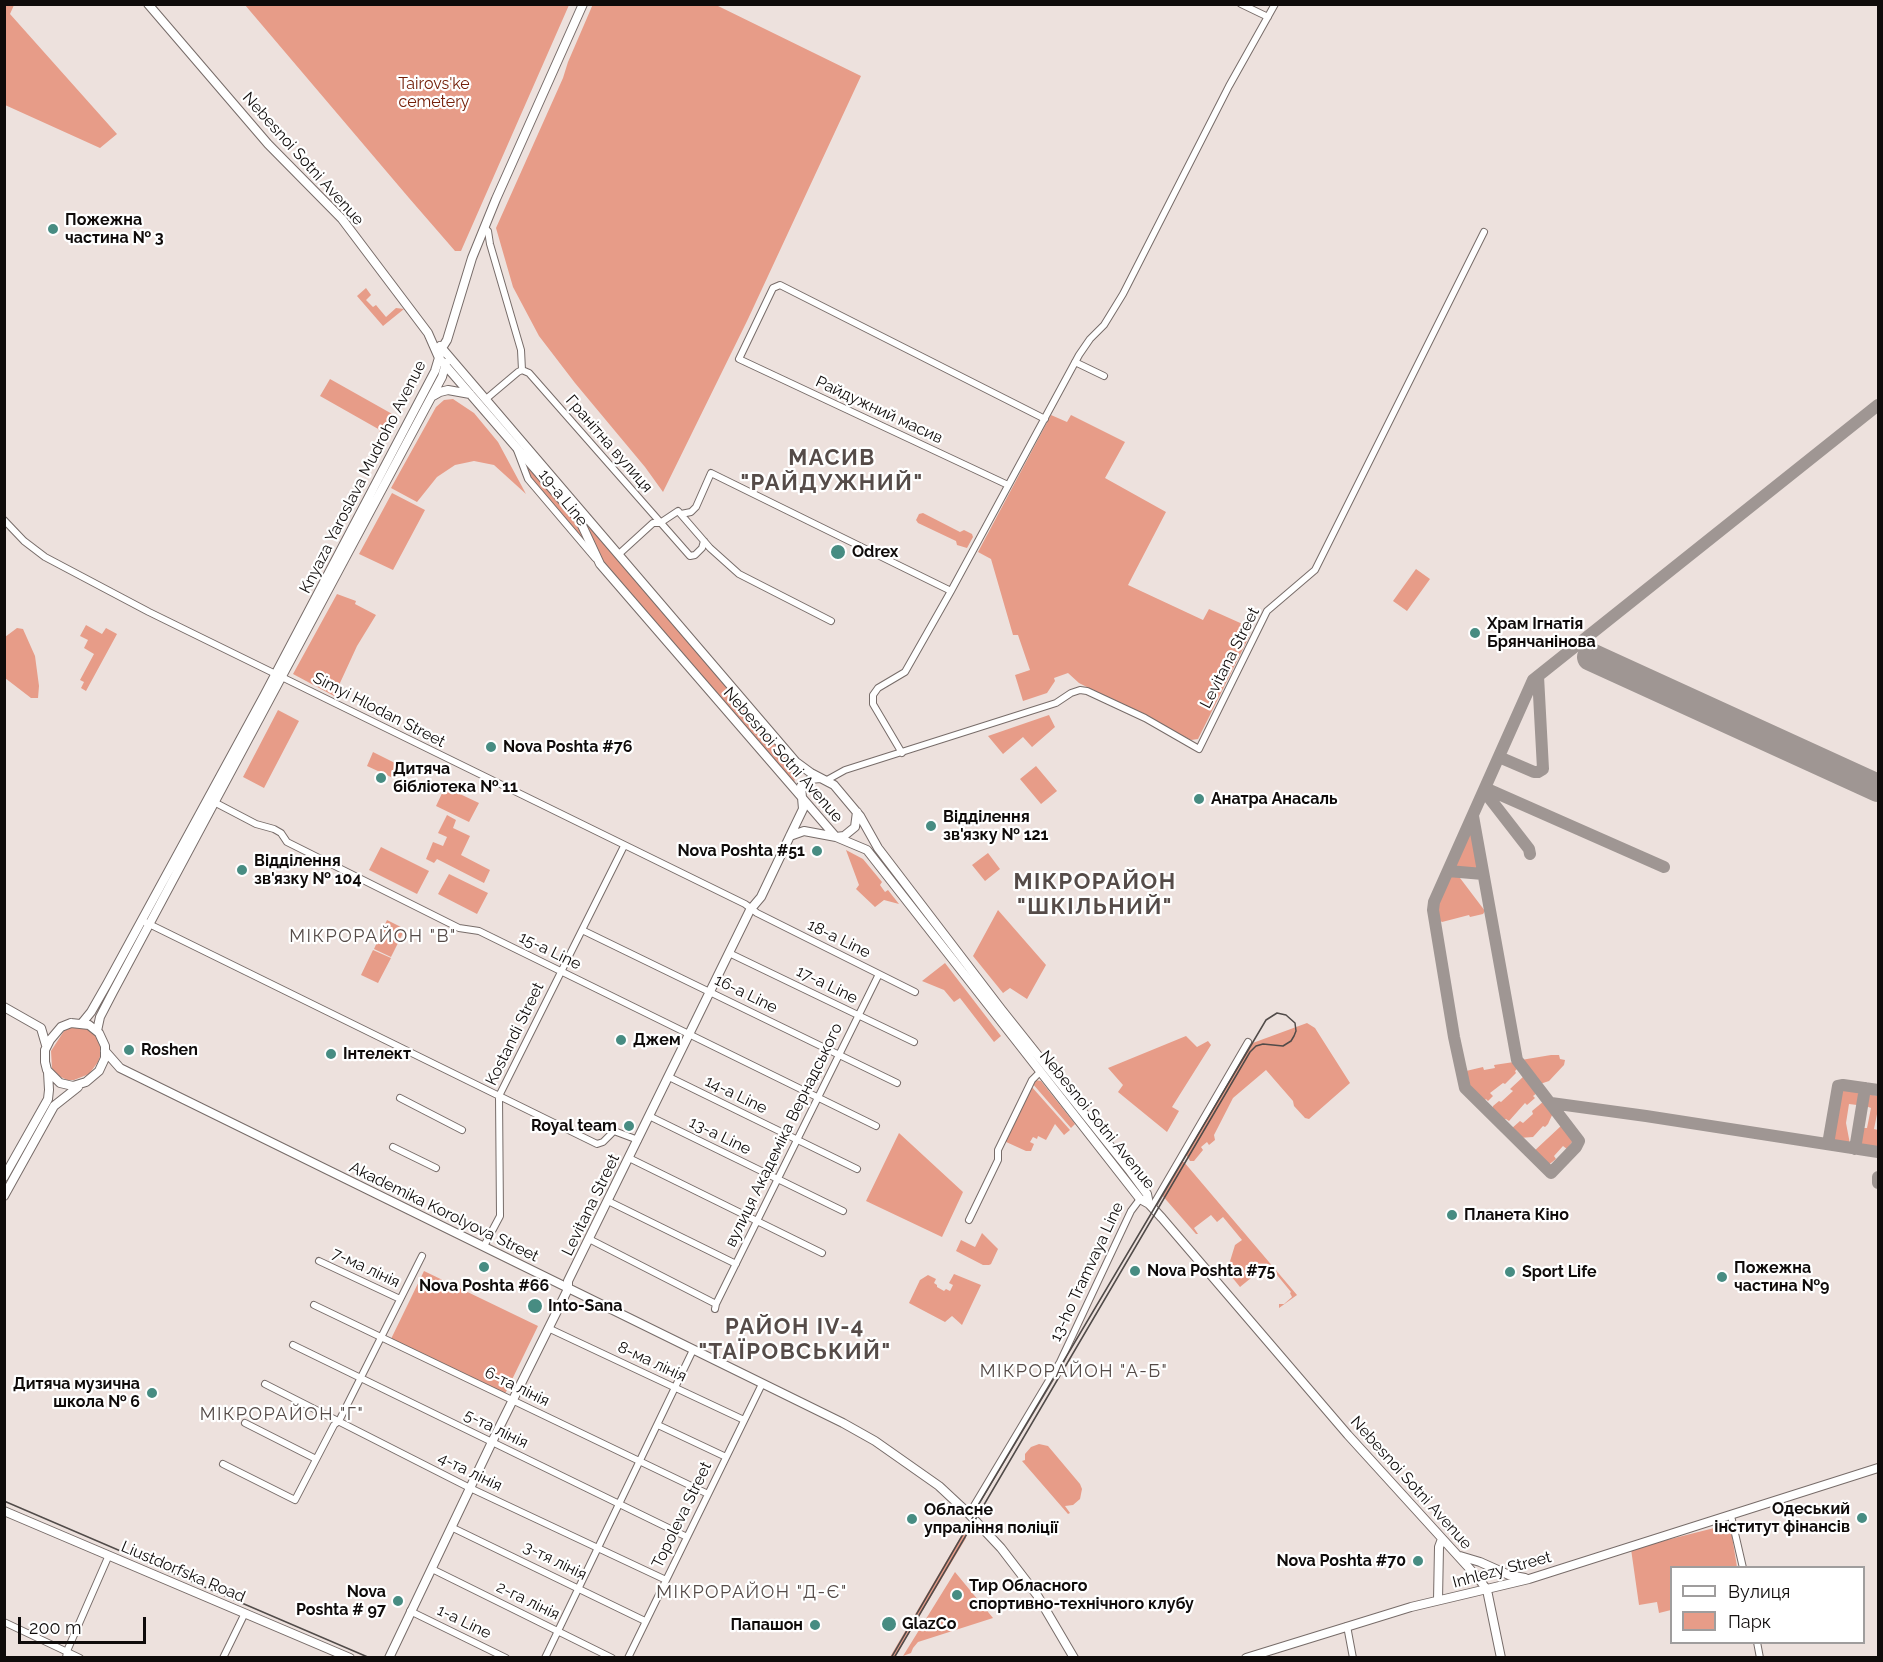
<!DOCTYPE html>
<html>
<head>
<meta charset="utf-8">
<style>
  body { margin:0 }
  #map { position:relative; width:1883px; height:1662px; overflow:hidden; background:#ede1dd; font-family:Raleway,sans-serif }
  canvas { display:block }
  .frame { position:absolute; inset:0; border:6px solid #0f0b0a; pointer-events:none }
  .legend { position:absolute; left:1670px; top:1566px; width:195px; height:78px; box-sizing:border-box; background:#fff; border:2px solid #9f9d9d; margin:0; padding:8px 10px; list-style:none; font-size:18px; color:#0f0b0a }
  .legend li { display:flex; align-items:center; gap:12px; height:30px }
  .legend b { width:30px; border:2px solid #9f9d9d }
  .scale { position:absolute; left:18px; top:1617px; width:128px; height:27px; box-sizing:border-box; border:3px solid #0f0b0a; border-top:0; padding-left:8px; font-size:18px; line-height:21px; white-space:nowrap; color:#0f0b0a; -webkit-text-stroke:4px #fff; paint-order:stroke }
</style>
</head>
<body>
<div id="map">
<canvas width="1883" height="1662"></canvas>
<div class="frame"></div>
<ul class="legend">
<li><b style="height:8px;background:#fff"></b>Вулиця</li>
<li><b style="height:16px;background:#e79c88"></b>Парк</li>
</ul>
<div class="scale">200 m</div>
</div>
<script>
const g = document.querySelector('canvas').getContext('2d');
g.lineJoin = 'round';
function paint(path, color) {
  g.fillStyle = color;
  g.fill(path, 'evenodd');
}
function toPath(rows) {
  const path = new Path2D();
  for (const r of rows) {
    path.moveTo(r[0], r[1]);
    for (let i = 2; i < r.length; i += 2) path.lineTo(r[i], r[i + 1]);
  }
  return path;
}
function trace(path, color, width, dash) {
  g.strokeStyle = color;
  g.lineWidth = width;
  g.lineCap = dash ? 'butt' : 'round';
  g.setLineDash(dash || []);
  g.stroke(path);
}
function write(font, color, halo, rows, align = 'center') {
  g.font = font + ' Raleway,sans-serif';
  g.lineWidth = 4.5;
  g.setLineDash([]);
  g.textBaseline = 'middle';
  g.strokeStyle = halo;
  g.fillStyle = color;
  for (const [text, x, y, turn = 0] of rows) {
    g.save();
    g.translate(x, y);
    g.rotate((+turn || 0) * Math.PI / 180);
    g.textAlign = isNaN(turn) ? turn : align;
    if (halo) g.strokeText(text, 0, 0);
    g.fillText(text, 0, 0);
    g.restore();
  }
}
paint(toPath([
  [593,4,716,5,861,76,748,319,663,492,645,467,575,383,539,336,513,287,496,228,563,78,568,62],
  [4,5,14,5,10,14,117,134,100,148,5,105],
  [245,5,569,5,461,251,455,251,409,198],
  [366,288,371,295,366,300,373,307,376,305,386,317,396,308,404,309,383,326,357,296],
  [455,368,748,710,751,716,791,763,795,778,794,783,792,783,605,565,578,515],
  [330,379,394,415,383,436,379,434,380,430,320,396],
  [453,399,474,413,498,442,526,494,494,465,474,461,455,465,437,477,417,502,391,488,436,407,444,400],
  [1051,415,1067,422,1071,415,1125,442,1105,478,1166,512,1128,585,1203,620,1209,609,1247,626,1244,633,1249,637,1198,739,1191,740,1079,683,1068,673,1054,678,1055,681,1047,693,1023,701,1015,675,1030,670,1018,635,1013,635,991,559,978,552],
  [522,459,572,515,587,541,586,543,531,478],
  [392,493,425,510,393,570,359,554],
  [923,513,960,532,964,530,972,534,973,537,967,548,957,545,956,541,918,523,916,520,919,514],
  [1416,569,1430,579,1407,611,1393,601],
  [337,594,356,601,355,604,376,615,357,646,334,696,293,674],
  [86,625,102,634,106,628,117,634,86,691,81,688,84,682,80,680,94,654,84,648,88,640,80,636],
  [17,628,23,629,35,656,39,686,38,698,31,698,5,678,5,637],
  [278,710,299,721,264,788,243,777],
  [1049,715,1055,727,1032,747,1023,737,1003,754,988,736],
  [373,752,399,765,393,778,367,766],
  [1036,766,1057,791,1041,804,1020,779],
  [445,787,479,803,469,822,436,806],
  [447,815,456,820,453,828,470,836,461,855,490,870,484,883,437,859,434,863,426,859,433,842,443,846,447,837,438,833],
  [1470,831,1471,831,1478,870,1454,867],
  [381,847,429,871,417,894,369,870],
  [846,850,863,859,882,882,880,885,885,892,888,890,899,904,884,900,875,907,856,889,859,885],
  [988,853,1000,869,985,881,972,865],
  [449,874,488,893,477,914,438,894],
  [1450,875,1460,878,1485,911,1483,914,1470,917,1469,915,1442,922,1439,920,1438,902],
  [998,910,1046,965,1027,999,1010,988,1003,993,973,956],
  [387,920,405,929,391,957,374,949],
  [373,950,391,958,378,983,361,975],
  [945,963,1001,1036,994,1042,960,998,954,1002,944,990,922,981],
  [1307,1023,1315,1028,1350,1083,1309,1119,1305,1118,1294,1106,1293,1101,1266,1070,1233,1098,1214,1135,1215,1140,1209,1145,1207,1142,1201,1147,1203,1150,1194,1161,1190,1161,1185,1153,1250,1044],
  [79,1026,87,1028,99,1039,101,1054,98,1062,89,1074,74,1080,67,1080,57,1075,52,1068,51,1051,64,1031,71,1027],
  [1186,1036,1197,1047,1208,1041,1211,1045,1172,1107,1179,1111,1167,1132,1118,1092,1123,1085,1108,1068],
  [1551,1055,1559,1055,1560,1059,1565,1060,1564,1065,1549,1081,1540,1084,1521,1060],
  [1514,1062,1518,1068,1515,1071,1516,1073,1505,1084,1503,1083,1490,1093,1493,1096,1488,1101,1486,1099,1484,1101,1469,1087,1466,1071,1483,1067,1484,1070,1495,1068,1494,1065],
  [1524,1076,1537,1093,1533,1096,1535,1098,1527,1105,1525,1103,1509,1121,1506,1119,1502,1120,1492,1111,1493,1106,1499,1101,1501,1102,1513,1091,1510,1089],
  [1035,1080,1041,1081,1075,1124,1071,1128,1032,1083],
  [1031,1086,1070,1130,1064,1135,1055,1124,1046,1140,1038,1136,1037,1139,1033,1137,1030,1142,1034,1144,1031,1151,1026,1151,1004,1141],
  [1844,1089,1860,1092,1857,1105,1849,1104,1846,1123,1850,1144,1832,1141,1839,1094],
  [1868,1094,1878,1096,1878,1109,1874,1129,1878,1130,1878,1144,1876,1148,1859,1145,1862,1128,1867,1128,1871,1108,1866,1106],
  [1544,1101,1553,1113,1548,1124,1545,1127,1543,1126,1533,1137,1519,1138,1511,1129,1520,1121,1523,1123,1533,1114,1532,1111],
  [1562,1125,1572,1136,1572,1142,1567,1149,1563,1146,1554,1156,1556,1159,1547,1166,1532,1153],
  [899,1133,963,1192,942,1237,866,1201],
  [1180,1162,1184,1162,1297,1295,1279,1308,1279,1304,1284,1304,1292,1297,1290,1293,1291,1292,1268,1264,1240,1287,1227,1271,1235,1245,1242,1240,1223,1217,1217,1222,1211,1215,1194,1228,1198,1234,1196,1234,1161,1194],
  [982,1233,998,1249,991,1264,989,1265,983,1265,956,1251,961,1240,975,1247],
  [424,1271,538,1326,505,1394,391,1339],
  [954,1274,981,1285,962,1325,952,1316,945,1322,909,1303,920,1280,928,1275,936,1279,934,1283,937,1285,937,1287,944,1291,946,1289,950,1291,953,1285,949,1283],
  [1039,1444,1048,1446,1080,1484,1082,1489,1080,1499,1073,1505,1065,1506,1070,1513,1068,1514,1022,1461,1025,1460,1025,1454,1031,1447],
  [1730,1524,1737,1567,1672,1568,1671,1610,1659,1613,1657,1602,1639,1605,1631,1549],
  [964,1531,966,1538,895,1657,890,1657],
  [955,1572,993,1618,918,1642,913,1648,911,1653,903,1656]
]), '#e79c88');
trace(toPath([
  [1499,757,1534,772,1538,772,1543,769,1538,676],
  [1485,788,1664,867],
  [1484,791,1529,849,1530,854],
  [1473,816,1517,1060,1579,1141,1576,1147,1551,1173,1465,1088,1454,1037,1433,910,1434,902,1533,680,1878,405],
  [1448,871,1483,874],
  [1551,1103,1646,1116,1878,1152],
  [1828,1144,1838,1086,1843,1085,1878,1090],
  [1855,1149,1865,1088],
  [1878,1183,1878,1177]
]), '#9f9693', 12);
trace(toPath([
  [1591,657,1878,788]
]), '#9f9693', 28);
const minor = toPath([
  [1241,4,1268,17],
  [485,228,488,231,490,244,521,350,522,370],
  [1075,362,1104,376],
  [486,399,518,372,522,370,529,373,690,556,695,555,702,548,704,541],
  [517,450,528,479,595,558],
  [1008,485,739,359,773,288,780,285,1045,419],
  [681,514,691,512,696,507,711,473,951,591],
  [4,520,24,541,45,557,149,612,745,904,757,913,915,992],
  [619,554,653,523,660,523,678,511,710,548,739,574,831,621],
  [902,753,873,704,873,695,878,688,905,672,951,591,1079,355,1090,339,1104,325,1123,294,1229,86,1275,4],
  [827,780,845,770,1056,703,1071,693,1080,690,1087,691,1145,718,1199,749,1267,611,1315,570,1484,232],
  [214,802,256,824,274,829,281,833,287,842,459,928,479,931,876,1126],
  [145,922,597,1144,603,1142,614,1131,638,1140],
  [582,930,897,1083],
  [729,953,914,1042],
  [669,1077,857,1169],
  [400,1098,462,1130],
  [649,1116,843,1211],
  [393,1147,436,1168],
  [629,1158,822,1253],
  [608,1201,736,1264],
  [1152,1207,1248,1042],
  [969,1220,998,1160,998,1150,1032,1080,1040,1072],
  [589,1239,716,1304],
  [484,1246,500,1216,499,1096,624,846],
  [319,1261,400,1299],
  [314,1305,708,1494],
  [715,1309,716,1304,879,974],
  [548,1328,744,1420],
  [293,1345,687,1537],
  [265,1384,470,1488,666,1580],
  [245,1423,316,1459],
  [658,1425,726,1457],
  [223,1464,295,1500,334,1425,339,1421,422,1256],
  [969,1514,1060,1362,1131,1211,1140,1199],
  [1731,1516,1743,1568],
  [451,1527,645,1621],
  [432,1569,612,1658],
  [410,1611,506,1658],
  [4,1622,80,1658],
  [1347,1626,1353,1658],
  [1757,1642,1760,1658],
  [66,1658,67,1651,109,1555],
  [223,1658,245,1613],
  [545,1658,693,1350],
  [628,1658,762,1384]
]);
const major = toPath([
  [148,4,268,144,342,219,428,333,439,358,580,521,600,564,836,837,867,850,1140,1199,1149,1204,1162,1218,1348,1435,1479,1579,1487,1590,1501,1658],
  [440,346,796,762,811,773,834,785,860,816,878,848,1001,1009,1130,1171,1147,1194,1149,1204],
  [433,396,440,392,448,390,470,394],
  [790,836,804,831,836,837,844,836,855,827,857,812],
  [4,1007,41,1028,46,1045],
  [71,1023,89,1025,99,1033,105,1046,105,1058,99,1071,86,1082,73,1086,60,1083,47,1070,45,1062,45,1050,50,1040,61,1027,71,1023],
  [82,1023,91,1012,107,984,264,696,435,371,442,348,447,340,472,258,496,199,583,4],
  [97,1031,100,1017,113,992,442,377,446,363],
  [105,1051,120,1068,843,1423,875,1441,939,1486,969,1514,1001,1548,1037,1595,1074,1658],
  [4,1177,48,1099,49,1090,48,1072],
  [4,1196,54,1106,78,1087],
  [4,1511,350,1658],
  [1460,1556,1480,1562,1509,1575,1525,1578],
  [1438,1600,1439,1547,1442,1539],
  [389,1658,492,1442,568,1289,568,1281,750,910,761,897,790,836,803,809,801,786,811,779,820,778],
  [1246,1658,1411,1607,1529,1579,1878,1468]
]);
trace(minor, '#776c69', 8);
trace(major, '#776c69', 10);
trace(minor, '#fff', 6);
trace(major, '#fff', 8);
trace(toPath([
  [4,1501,370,1658],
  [891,1658,973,1517,977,1507,1266,1020,1277,1013,1286,1015,1295,1023,1296,1031,1294,1036,1291,1041,1283,1046,1263,1044,1256,1046,1250,1052,894,1658]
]), '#514b49', 1.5);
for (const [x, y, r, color] of [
  [53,229,6,"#478c82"],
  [838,552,8,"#478c82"],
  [1475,633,6,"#478c82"],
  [491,747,6,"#478c82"],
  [381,778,6,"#478c82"],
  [1199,799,6,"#478c82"],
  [931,826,6,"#478c82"],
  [817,851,6,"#478c82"],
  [242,870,6,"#478c82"],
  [621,1040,6,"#478c82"],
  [129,1050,6,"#478c82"],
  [331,1054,6,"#478c82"],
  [629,1126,6,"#478c82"],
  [1452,1215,6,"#478c82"],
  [484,1267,6,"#478c82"],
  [1135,1271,6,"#478c82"],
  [1510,1272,6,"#478c82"],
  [1722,1277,6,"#478c82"],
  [535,1306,8,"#478c82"],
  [152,1393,6,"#478c82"],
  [1862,1518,6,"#478c82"],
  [912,1519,6,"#478c82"],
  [1418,1561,6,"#478c82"],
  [957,1595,6,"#478c82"],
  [398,1601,6,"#478c82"],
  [889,1624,8,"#478c82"],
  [815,1625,6,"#478c82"]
]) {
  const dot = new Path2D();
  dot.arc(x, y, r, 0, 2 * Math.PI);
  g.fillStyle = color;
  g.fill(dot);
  trace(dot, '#fff', 2);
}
write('16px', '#742009', '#fff', [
  ["Tairovs'ke",434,84],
  ["cemetery",434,102]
]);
write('16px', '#0f0b0a', '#fff', [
  ["Nebesnoi Sotni Avenue",303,159,48],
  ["Райдужний масив",879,410,25],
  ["Гранітна вулиця",609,444,49],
  ["Knyaza Yaroslava Mudroho Avenue",363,477,-63],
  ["19-a Line",563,498,51],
  ["Levitana Street",1230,658,-63],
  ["Simyi Hlodan Street",379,710,27],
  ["Nebesnoi Sotni Avenue",783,755,49],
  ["18-a Line",839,939,26],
  ["15-a Line",550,951,26],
  ["17-a Line",827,985,26],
  ["16-a Line",746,994,26],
  ["Kostandi Street",515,1034,-64],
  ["14-a Line",736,1095,26],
  ["Nebesnoi Sotni Avenue",1097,1120,51],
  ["вулиця Академіка Вернадського",784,1135,-64],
  ["13-a Line",720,1136,26],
  ["Levitana Street",591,1205,-64],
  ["Akademika Korolyova Street",444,1212,26],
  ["7-ма лінія",366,1268,25],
  ["13-ho Tramvaya Line",1087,1272,-65],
  ["8-ма лінія",652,1362,25],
  ["6-та лінія",517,1387,26],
  ["5-та лінія",496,1429,26],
  ["4-та лінія",470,1472,26],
  ["Nebesnoi Sotni Avenue",1411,1483,48],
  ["Topoleva Street",682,1515,-64],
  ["3-тя лінія",555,1561,26],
  ["Inhlezy Street",1502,1570,-15],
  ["Liustdorfska Road",183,1572,23],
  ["2-га лінія",528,1601,26],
  ["1-a Line",464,1622,26]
]);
write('bold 16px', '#0f0b0a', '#fff', [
  ["Пожежна",65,220],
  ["частина № 3",65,238],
  ["Odrex",852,552],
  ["Храм Ігнатія",1487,624],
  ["Брянчанінова",1487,642],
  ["Nova Poshta #76",503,747],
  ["Дитяча",393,769],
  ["бібліотека № 11",393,787],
  ["Анатра Анасаль",1211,799],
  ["Відділення",943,817],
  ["зв'язку № 121",943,835],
  ["Nova Poshta #51",805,851,"right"],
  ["Відділення",254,861],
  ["зв'язку № 104",254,879],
  ["Джем",633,1040],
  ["Roshen",141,1050],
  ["Інтелект",343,1054],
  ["Royal team",617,1126,"right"],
  ["Планета Кіно",1464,1215],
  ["Пожежна",1734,1268],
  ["частина №9",1734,1286],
  ["Nova Poshta #75",1147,1271],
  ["Sport Life",1522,1272],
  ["Nova Poshta #66",484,1286,"center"],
  ["Into-Sana",548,1306],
  ["Дитяча музична",140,1384,"right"],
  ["школа № 6",140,1402,"right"],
  ["Одеський",1850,1509,"right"],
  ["інститут фінансів",1850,1527,"right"],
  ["Обласне",924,1510],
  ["упраління поліції",924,1528],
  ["Nova Poshta #70",1406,1561,"right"],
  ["Тир Обласного",969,1586],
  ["спортивно-технічного клубу",969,1604],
  ["Nova",386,1592,"right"],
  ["Poshta # 97",386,1610,"right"],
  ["GlazCo",902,1624],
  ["Папашон",803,1625,"right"]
], 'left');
g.letterSpacing = '1.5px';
write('18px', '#554b48', '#fff', [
  ["МІКРОРАЙОН \"В\"",373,937],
  ["МІКРОРАЙОН \"А-Б\"",1074,1372],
  ["МІКРОРАЙОН \"Г\"",282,1415],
  ["МІКРОРАЙОН \"Д-Є\"",752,1593]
]);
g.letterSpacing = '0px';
g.letterSpacing = '1.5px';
write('bold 22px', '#554b48', '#fff', [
  ["МАСИВ",832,458],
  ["\"РАЙДУЖНИЙ\"",832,483],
  ["МІКРОРАЙОН",1095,882],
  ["\"ШКІЛЬНИЙ\"",1095,907],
  ["РАЙОН IV-4",795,1327],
  ["\"ТАЇРОВСЬКИЙ\"",795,1352]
]);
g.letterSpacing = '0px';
</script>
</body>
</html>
